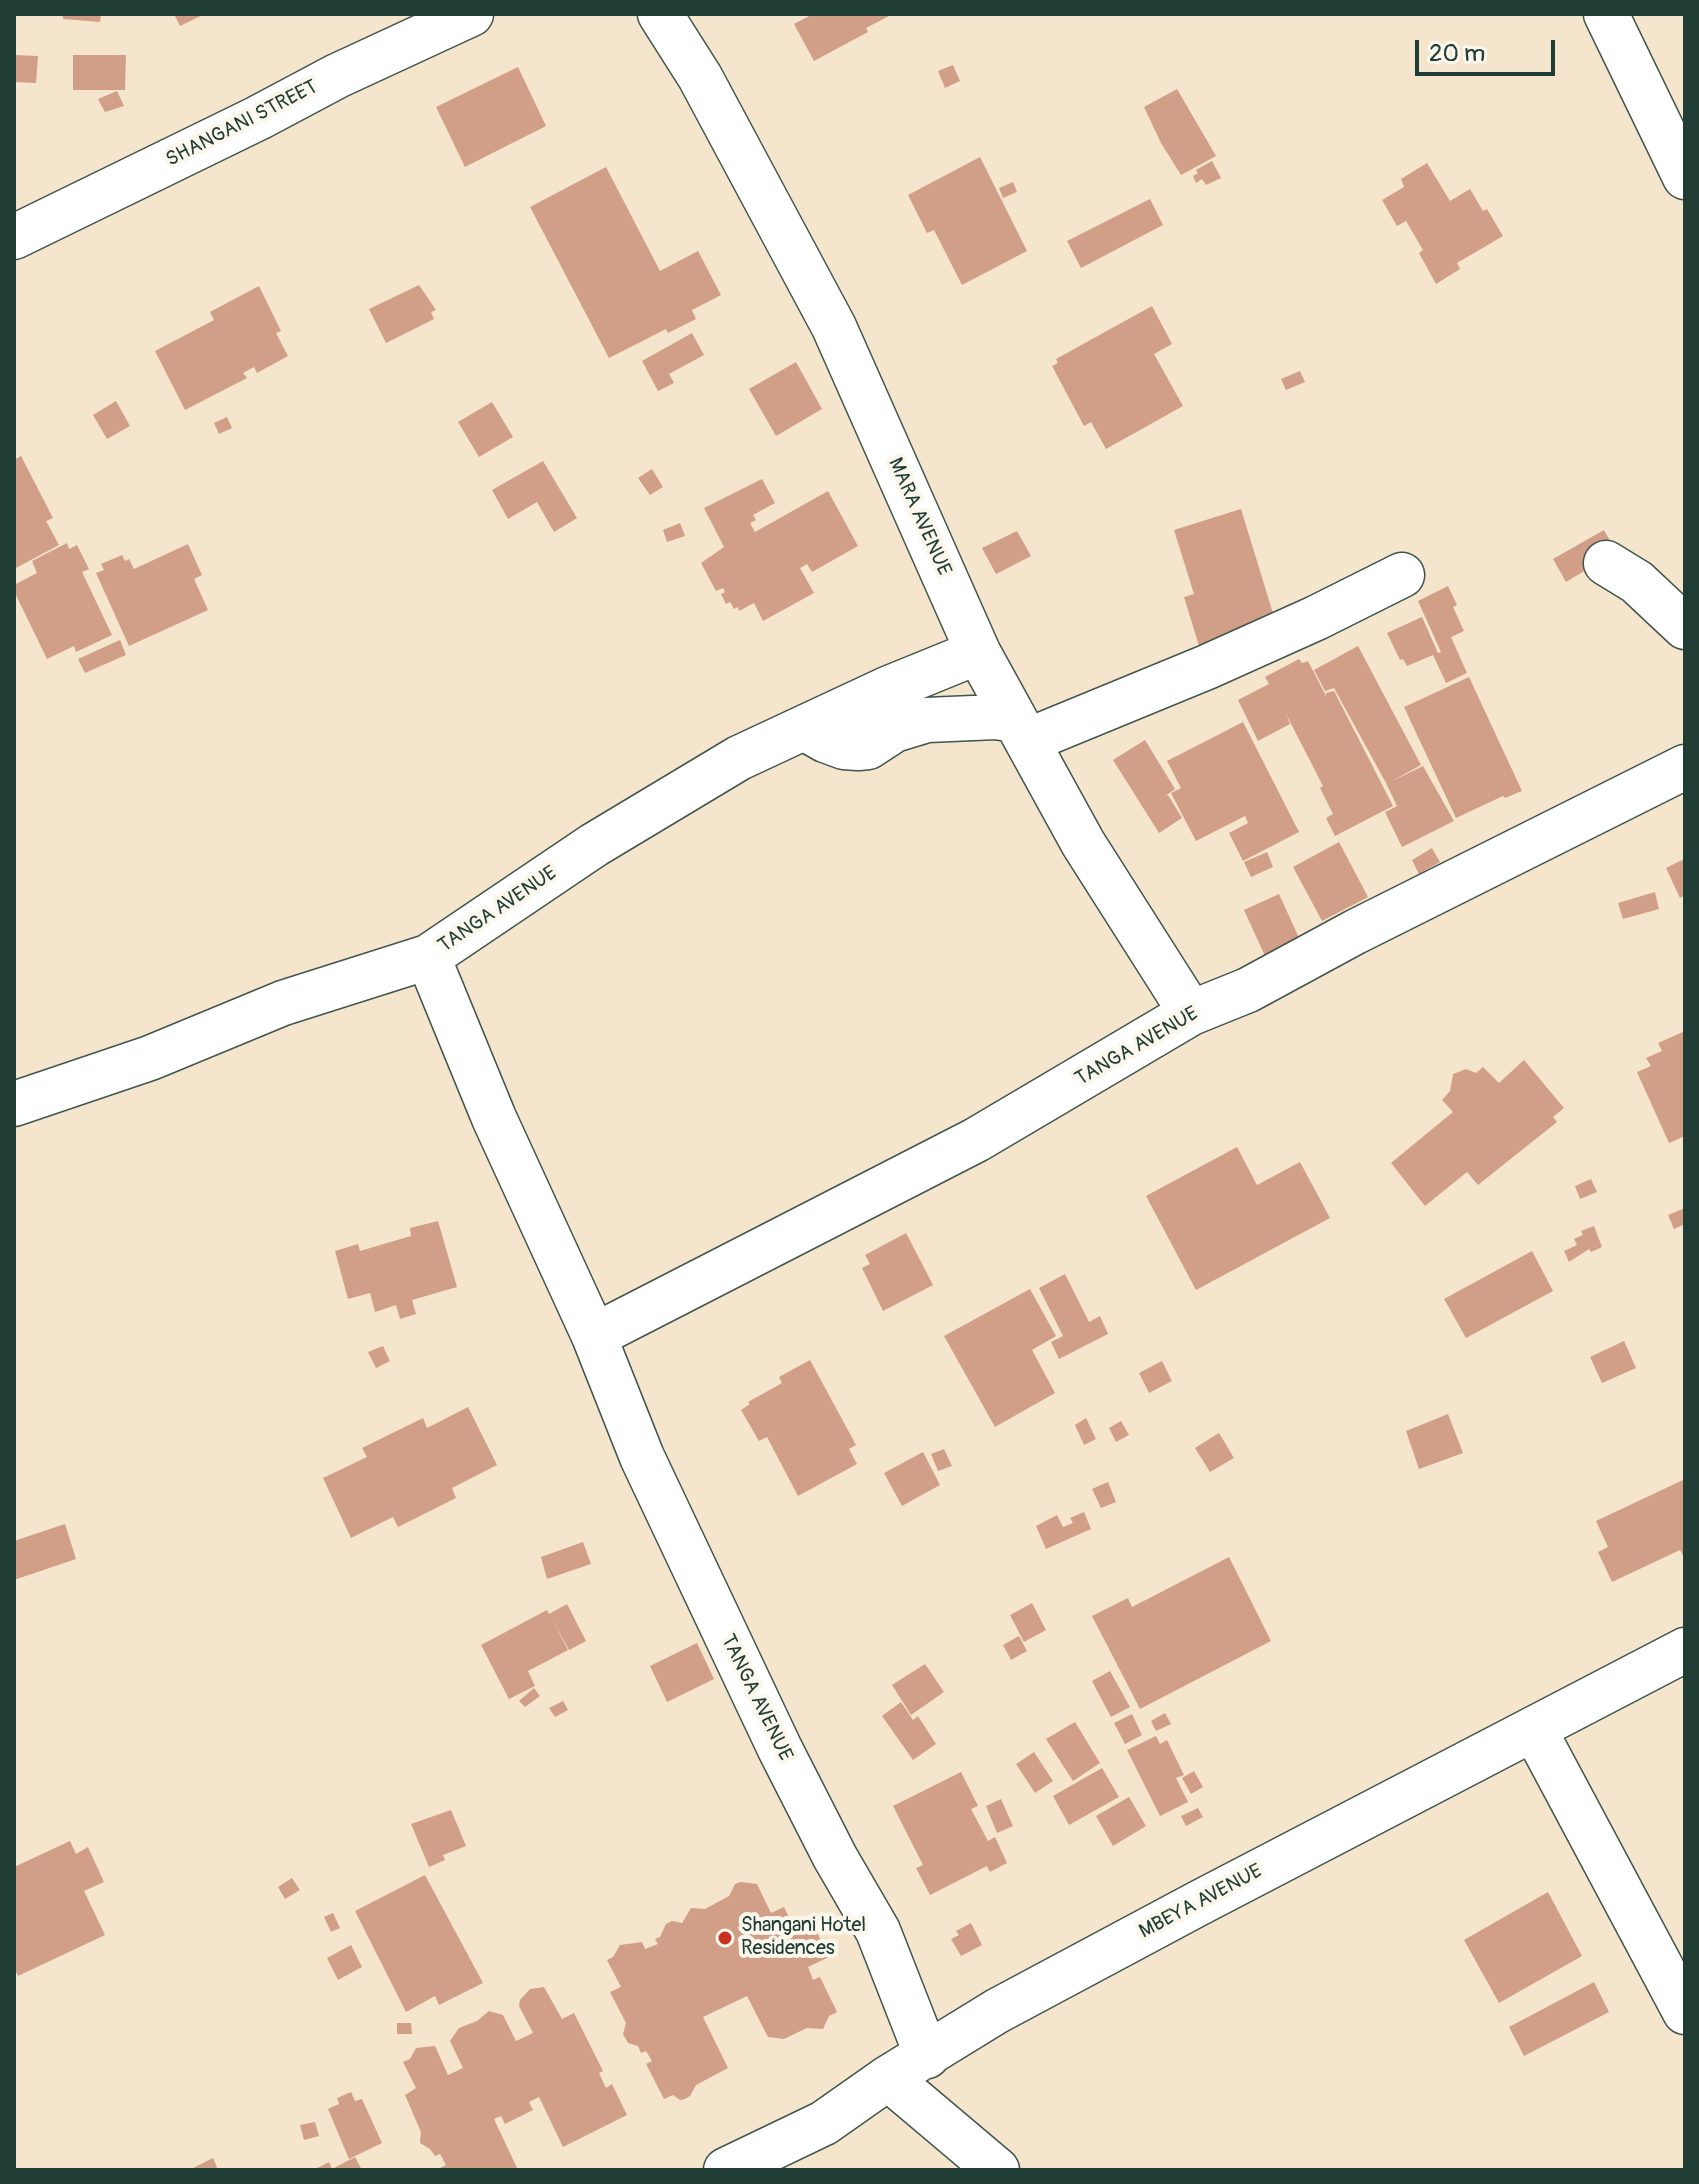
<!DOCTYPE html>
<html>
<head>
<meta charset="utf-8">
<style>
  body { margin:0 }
  #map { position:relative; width:1699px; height:2184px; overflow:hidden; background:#f5e5cd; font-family:Pangolin,sans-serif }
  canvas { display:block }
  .frame { position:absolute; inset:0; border:16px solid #1f3d34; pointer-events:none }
  .scale { position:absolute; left:1415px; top:40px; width:140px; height:36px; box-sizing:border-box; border:4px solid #1f3d34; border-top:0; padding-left:10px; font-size:24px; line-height:28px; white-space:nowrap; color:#1f3d34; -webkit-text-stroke:6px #fbf7ec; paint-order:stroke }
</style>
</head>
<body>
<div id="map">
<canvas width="1699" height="2184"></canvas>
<div class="frame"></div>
<div class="scale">20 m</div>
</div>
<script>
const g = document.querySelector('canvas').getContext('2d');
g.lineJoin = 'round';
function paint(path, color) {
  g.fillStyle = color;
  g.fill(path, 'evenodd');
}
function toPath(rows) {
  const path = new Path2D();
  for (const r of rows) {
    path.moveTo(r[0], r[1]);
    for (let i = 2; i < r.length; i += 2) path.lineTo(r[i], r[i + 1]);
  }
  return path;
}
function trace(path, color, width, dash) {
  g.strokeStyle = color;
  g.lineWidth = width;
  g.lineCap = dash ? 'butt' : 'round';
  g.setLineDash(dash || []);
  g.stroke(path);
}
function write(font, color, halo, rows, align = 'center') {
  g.font = font + ' Pangolin,sans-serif';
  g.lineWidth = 8;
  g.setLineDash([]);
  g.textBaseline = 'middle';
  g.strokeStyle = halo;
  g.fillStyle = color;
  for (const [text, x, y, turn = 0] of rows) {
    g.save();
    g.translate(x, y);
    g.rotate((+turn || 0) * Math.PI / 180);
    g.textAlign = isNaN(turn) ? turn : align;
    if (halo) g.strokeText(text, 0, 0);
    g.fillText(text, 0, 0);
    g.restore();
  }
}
paint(toPath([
  [63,14,101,14,100,22,63,19],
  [174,14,205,14,180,26],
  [813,14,893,14,866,28,868,32,814,61,794,24],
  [14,55,38,56,36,83,14,82],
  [73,55,126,55,125,90,73,90],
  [953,65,960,81,945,88,938,71],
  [518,67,546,126,465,167,436,107],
  [1177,89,1216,156,1181,175,1161,143,1144,107],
  [117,91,124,106,105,112,98,99],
  [980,157,1027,251,962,285,934,230,927,233,908,195],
  [1212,161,1221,178,1206,185,1202,179,1196,183,1193,176,1198,173,1196,170],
  [1427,163,1450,201,1470,189,1483,211,1487,209,1503,236,1457,263,1460,269,1436,284,1419,253,1423,250,1406,221,1397,226,1382,200,1404,187,1401,179],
  [606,167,660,271,698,251,721,295,692,310,696,319,668,333,666,329,609,358,530,207],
  [1013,182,1017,192,1003,198,999,188],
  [1150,199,1163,225,1081,268,1067,241],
  [419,285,436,310,431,312,434,319,386,343,369,309],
  [259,286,281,331,276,333,288,356,257,373,254,367,243,373,247,378,185,410,155,351,214,320,210,312],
  [1152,306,1172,344,1154,354,1183,406,1106,449,1091,422,1084,426,1052,366,1058,363,1056,359],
  [692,333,704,355,669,374,674,383,658,391,642,361],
  [796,362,822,409,776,436,749,389],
  [1300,371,1305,382,1286,390,1281,379],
  [116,401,130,426,107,439,93,415],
  [492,402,513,437,479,457,458,422],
  [227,417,232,428,219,434,214,423],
  [21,456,53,518,46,521,59,545,14,569,14,460],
  [543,461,577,518,554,532,537,502,508,519,492,490],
  [652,469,663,487,650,495,638,478],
  [762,479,775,503,753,515,756,520,750,523,755,532,828,491,858,546,812,572,807,564,800,568,814,593,763,621,754,603,739,611,738,607,734,609,730,602,726,604,721,594,725,592,723,588,716,591,701,563,724,547,704,508],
  [1241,509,1276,623,1199,646,1184,597,1194,594,1174,530],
  [680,523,685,536,667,542,663,530],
  [1604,530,1618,555,1596,564,1566,582,1553,559],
  [1017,531,1031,556,996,574,982,548],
  [67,543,69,549,77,545,89,569,82,572,112,635,76,652,74,646,47,659,14,591,14,585,37,573,32,561],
  [188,544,202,575,194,579,208,610,129,646,96,573,104,570,101,564,122,555,125,561,129,559,134,569],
  [1448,586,1457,605,1453,607,1464,631,1451,637,1467,673,1446,683,1433,655,1407,666,1403,659,1400,660,1387,633,1422,617,1438,653,1441,652,1418,601],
  [120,640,126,655,85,673,78,659],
  [1358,646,1421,765,1390,782,1423,766,1454,821,1402,847,1385,812,1397,806,1386,783,1334,688,1325,691,1314,670],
  [1299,659,1302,663,1308,661,1326,696,1326,693,1334,691,1393,806,1335,836,1326,818,1333,814,1320,788,1323,786,1286,714,1290,724,1258,741,1238,700,1269,684,1265,677],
  [1469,677,1522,791,1505,798,1503,796,1456,818,1404,707],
  [1243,722,1299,832,1243,861,1229,833,1248,823,1245,816,1196,841,1171,793,1181,788,1167,761],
  [1145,740,1175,789,1164,797,1168,795,1182,818,1159,833,1113,760],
  [1339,842,1368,897,1322,921,1293,867],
  [1432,848,1440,862,1419,874,1412,860],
  [1267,852,1273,867,1251,877,1244,862],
  [1684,859,1685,895,1680,898,1666,868],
  [1655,892,1659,909,1623,919,1618,903],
  [1279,894,1300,940,1265,956,1244,910],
  [1685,1031,1685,1136,1669,1143,1637,1072,1651,1066,1646,1058,1662,1051,1658,1043],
  [1524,1060,1564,1108,1553,1117,1557,1122,1478,1185,1467,1172,1425,1206,1391,1163,1453,1112,1442,1100,1450,1091,1453,1074,1466,1069,1476,1073,1483,1067,1499,1083],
  [1237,1147,1257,1185,1300,1162,1330,1218,1196,1290,1146,1196],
  [1591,1179,1597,1192,1580,1199,1575,1186],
  [1685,1208,1685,1224,1674,1229,1668,1215],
  [438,1221,457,1287,412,1300,416,1314,400,1319,396,1305,375,1312,370,1293,348,1299,335,1251,358,1244,360,1251,411,1236,410,1228],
  [1594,1226,1602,1247,1591,1252,1589,1249,1569,1262,1564,1251,1577,1245,1574,1239,1583,1235,1581,1231],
  [906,1233,933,1285,883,1311,862,1268,870,1264,865,1255],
  [1532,1251,1553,1291,1466,1338,1444,1299],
  [1065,1274,1089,1322,1100,1316,1108,1334,1059,1359,1051,1342,1063,1336,1039,1288],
  [1030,1289,1056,1336,1032,1350,1055,1393,995,1427,944,1336],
  [1624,1341,1636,1368,1602,1383,1590,1357],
  [383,1346,390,1361,376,1368,368,1352],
  [810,1360,856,1445,849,1449,857,1464,798,1496,767,1437,759,1441,741,1410,750,1404,748,1402,782,1383,779,1377],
  [1162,1361,1172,1381,1149,1393,1139,1373],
  [468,1407,497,1465,452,1488,456,1498,398,1527,393,1517,351,1538,323,1478,367,1457,362,1448,423,1418,427,1428],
  [1448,1414,1463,1453,1419,1469,1406,1431],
  [1086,1418,1096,1439,1084,1445,1075,1425],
  [1121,1421,1129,1435,1116,1442,1109,1428],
  [1219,1433,1234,1458,1210,1472,1195,1448],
  [944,1449,952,1466,938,1471,931,1454],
  [923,1452,940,1485,902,1506,884,1473],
  [1685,1479,1685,1559,1680,1550,1612,1582,1598,1552,1608,1547,1596,1521],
  [1108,1482,1116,1502,1101,1508,1092,1489],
  [1084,1512,1091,1529,1046,1549,1036,1526,1057,1515,1063,1527,1073,1523,1070,1518],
  [65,1524,76,1559,14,1580,14,1541],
  [583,1542,591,1564,547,1579,541,1557],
  [1229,1557,1271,1641,1140,1709,1092,1616,1128,1598,1132,1607],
  [1032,1603,1046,1630,1024,1642,1010,1615],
  [567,1604,586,1641,569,1650,552,1619,568,1650,528,1671,535,1686,509,1699,481,1645,547,1610,549,1614],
  [1019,1636,1027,1651,1011,1660,1003,1645],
  [697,1643,714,1679,667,1702,650,1666],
  [925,1664,944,1692,911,1715,892,1685],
  [1110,1671,1130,1707,1111,1717,1092,1681],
  [534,1688,540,1696,525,1707,519,1701],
  [563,1701,568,1710,555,1717,549,1708],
  [901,1702,913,1720,918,1716,936,1744,913,1760,882,1716],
  [1165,1713,1171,1724,1156,1731,1151,1721],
  [1132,1714,1142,1735,1125,1744,1114,1723],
  [1075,1722,1100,1763,1073,1781,1046,1739],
  [1156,1736,1160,1744,1167,1740,1184,1775,1176,1778,1188,1802,1160,1816,1127,1750],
  [1034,1752,1053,1781,1035,1793,1016,1764],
  [1102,1768,1119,1797,1069,1825,1053,1796],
  [1194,1771,1203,1787,1191,1794,1182,1778],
  [961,1772,978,1806,971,1809,988,1841,995,1837,1007,1863,990,1872,987,1866,930,1895,916,1868,923,1865,893,1806],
  [1129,1797,1146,1826,1113,1846,1096,1816],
  [1001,1799,1013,1826,997,1833,986,1806],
  [1198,1808,1203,1817,1186,1826,1181,1816],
  [451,1810,466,1846,443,1855,445,1860,429,1867,411,1824],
  [70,1841,76,1854,88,1847,104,1882,84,1891,105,1935,18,1976,14,1968,14,1867],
  [425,1875,483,1983,439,2005,435,1996,406,2012,355,1911],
  [292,1878,300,1890,285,1899,278,1887],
  [741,1882,757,1884,771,1913,784,1907,796,1932,813,1924,829,1957,808,1967,813,1980,820,1977,837,2012,829,2016,823,2029,807,2028,784,2039,768,2037,747,1996,703,2017,728,2068,696,2085,690,2096,685,2099,680,2100,673,2095,664,2099,646,2064,652,2061,646,2051,641,2053,638,2046,628,2043,623,2034,626,2023,610,1992,621,1987,607,1960,613,1957,620,1945,642,1942,645,1949,658,1944,655,1939,660,1937,666,1924,672,1921,682,1923,691,1908,705,1909,729,1896,735,1884],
  [1548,1892,1582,1956,1499,2003,1464,1940],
  [333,1913,340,1928,331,1932,324,1917],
  [971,1923,982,1945,961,1956,951,1939,959,1935,956,1931],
  [351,1945,362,1967,338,1980,327,1958],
  [1594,1982,1609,2012,1524,2056,1509,2027],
  [544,1987,562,2019,574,2013,603,2071,599,2073,606,2088,612,2084,627,2115,563,2147,539,2097,529,2102,533,2110,505,2124,501,2116,494,2119,518,2170,436,2170,446,2165,440,2154,435,2156,430,2149,420,2143,421,2132,405,2095,416,2088,403,2062,410,2059,416,2048,435,2046,448,2075,463,2068,450,2041,459,2028,477,2021,489,2011,503,2015,516,2041,533,2033,519,2006,520,2000,530,1989],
  [397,2023,411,2023,412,2034,397,2034],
  [351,2092,355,2101,362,2099,382,2143,349,2159,328,2109,339,2104,337,2098],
  [315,2122,319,2136,304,2140,300,2125],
  [355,2157,362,2170,313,2170,329,2162,332,2169],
  [213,2158,218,2170,189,2170]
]), '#d19f87');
const street = toPath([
  [660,14,700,77,834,327,978,652,1083,843,1191,1013],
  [1606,14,1685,177],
  [14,237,258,118,337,76,471,14],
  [1606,563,1637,582,1685,627],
  [804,728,825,740,844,747,858,748,868,747,894,730,927,720,996,717,1015,720],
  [1027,741,1207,667,1316,618,1402,575],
  [428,957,494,1118,594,1336,642,1457,780,1749,835,1857,878,1931,927,2056],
  [14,1104,150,1058,283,1003,428,957,594,845,739,758,887,689,978,652],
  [594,1336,976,1140,1191,1013,1248,990,1355,932,1685,767],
  [1534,1729,1685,2012],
  [888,2078,997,2170],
  [726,2170,824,2123,888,2078,997,2011,1199,1903,1685,1650]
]);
trace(street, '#3f564b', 47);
trace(street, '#fff', 44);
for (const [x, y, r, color] of [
  [725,1938,8,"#c8321e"]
]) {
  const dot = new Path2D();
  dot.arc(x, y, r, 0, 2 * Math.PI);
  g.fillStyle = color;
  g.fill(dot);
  trace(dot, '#fbf7ec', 3);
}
write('20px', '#1f3d34', '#fbf7ec', [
  ["SHANGANI STREET",242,124,-27],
  ["MARA AVENUE",919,517,66],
  ["TANGA AVENUE",498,910,-34],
  ["TANGA AVENUE",1137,1047,-30],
  ["TANGA AVENUE",756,1698,64],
  ["MBEYA AVENUE",1201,1902,-28]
]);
write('20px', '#1f3d34', '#fbf7ec', [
  ["Shangani Hotel",741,1926],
  ["Residences",741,1949]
], 'left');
</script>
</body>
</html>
